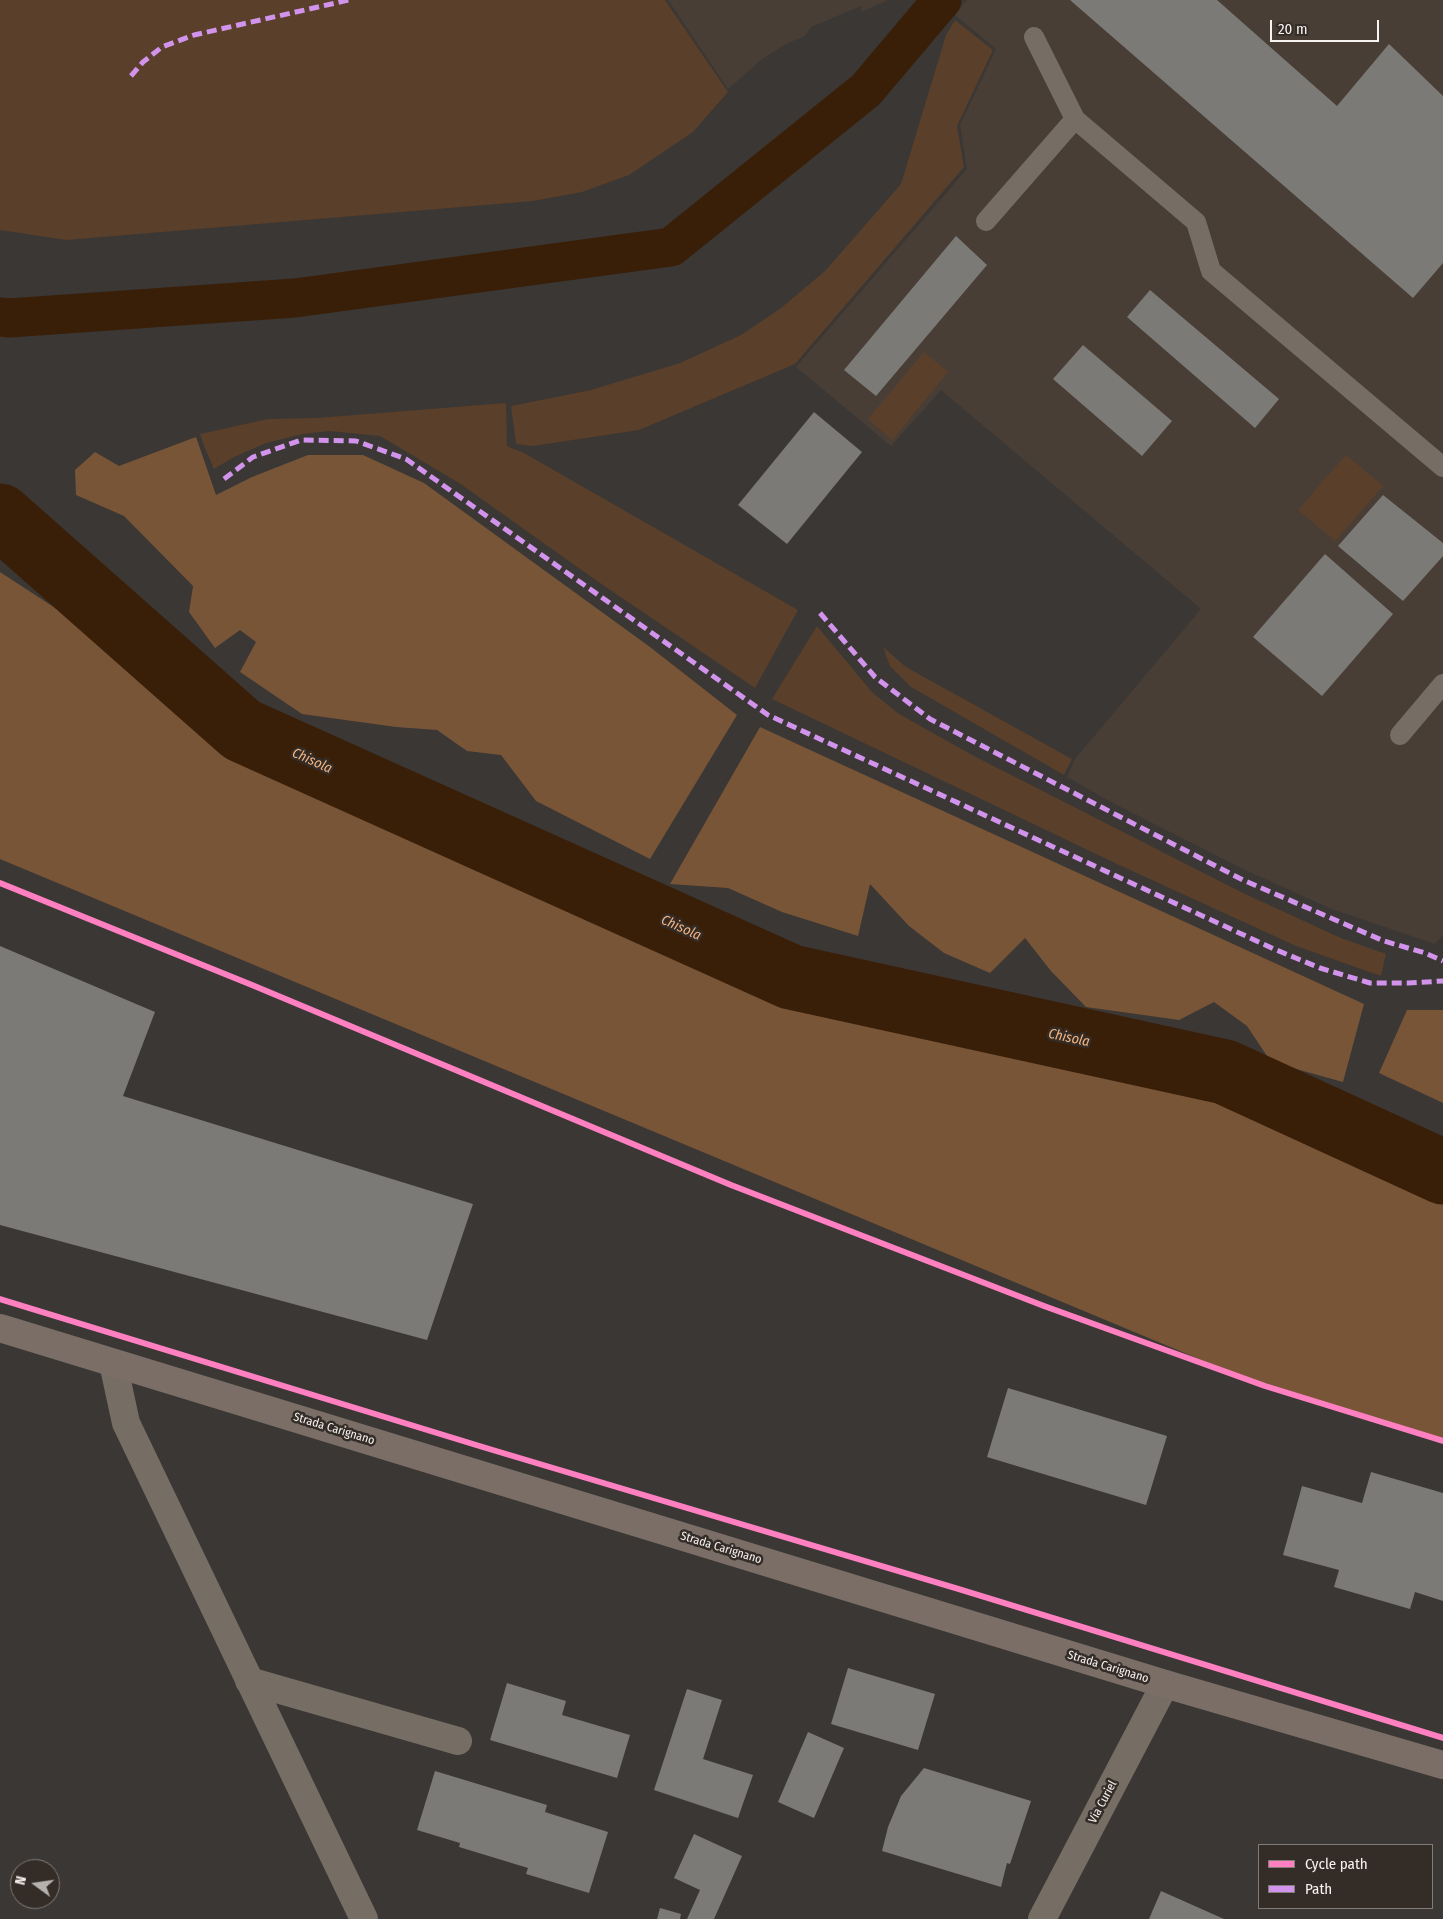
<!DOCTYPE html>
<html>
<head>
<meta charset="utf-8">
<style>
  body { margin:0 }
  #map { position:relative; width:1443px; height:1919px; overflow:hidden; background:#3a3734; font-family:"Fira Sans Condensed",sans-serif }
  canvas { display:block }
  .legend { position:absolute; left:1258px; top:1844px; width:175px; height:65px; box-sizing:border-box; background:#332c27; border:1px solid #817c77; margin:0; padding:6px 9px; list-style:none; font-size:15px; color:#f7f3f0 }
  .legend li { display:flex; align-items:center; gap:10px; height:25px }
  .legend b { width:25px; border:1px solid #817c77 }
  .north { position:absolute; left:10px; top:1859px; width:50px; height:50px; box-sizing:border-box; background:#332c27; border:1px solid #817c77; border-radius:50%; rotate:284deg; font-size:14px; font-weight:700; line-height:20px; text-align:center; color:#f7f3f0 }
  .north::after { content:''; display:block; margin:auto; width:18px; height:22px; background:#b5b1ae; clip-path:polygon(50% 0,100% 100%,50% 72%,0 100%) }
  .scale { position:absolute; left:1270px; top:20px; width:109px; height:22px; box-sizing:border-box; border:2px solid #f7f3f0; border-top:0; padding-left:6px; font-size:15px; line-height:18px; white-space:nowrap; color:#f7f3f0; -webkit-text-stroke:4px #332c27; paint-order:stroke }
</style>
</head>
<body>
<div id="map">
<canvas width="1443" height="1919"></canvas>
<ul class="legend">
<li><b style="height:6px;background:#ff80c0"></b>Cycle path</li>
<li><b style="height:6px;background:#d193ec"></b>Path</li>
</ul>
<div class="north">N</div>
<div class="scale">20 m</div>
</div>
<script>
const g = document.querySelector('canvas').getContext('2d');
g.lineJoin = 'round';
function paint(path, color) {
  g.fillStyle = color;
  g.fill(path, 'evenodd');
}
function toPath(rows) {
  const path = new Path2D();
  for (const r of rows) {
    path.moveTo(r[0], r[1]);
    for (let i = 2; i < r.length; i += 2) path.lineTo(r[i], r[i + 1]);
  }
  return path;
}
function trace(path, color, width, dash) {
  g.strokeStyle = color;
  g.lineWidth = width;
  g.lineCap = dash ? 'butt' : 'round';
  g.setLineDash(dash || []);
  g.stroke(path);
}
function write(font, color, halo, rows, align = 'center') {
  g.font = font + ' "Fira Sans Condensed",sans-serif';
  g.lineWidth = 5;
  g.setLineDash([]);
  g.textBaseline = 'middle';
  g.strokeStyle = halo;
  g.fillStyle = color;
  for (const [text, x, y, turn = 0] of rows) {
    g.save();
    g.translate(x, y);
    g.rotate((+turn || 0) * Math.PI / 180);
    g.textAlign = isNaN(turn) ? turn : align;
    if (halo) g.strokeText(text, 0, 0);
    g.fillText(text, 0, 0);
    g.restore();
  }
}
paint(toPath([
  [668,0,888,0,862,12,861,6,811,27,805,36,786,44,762,59,728,89],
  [967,0,1443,0,1443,935,1435,944,1329,908,1241,868,1113,803,1067,777,1075,759,1201,609,941,390,891,446,796,367,967,169,960,125,996,49,955,15]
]), '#493e36');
paint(toPath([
  [0,0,665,0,728,92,693,132,629,175,582,192,533,201,66,240,0,230],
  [955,20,993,50,957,126,964,167,795,364,639,430,533,446,516,444,511,406,591,390,680,363,741,335,781,308,825,271,901,184,946,35],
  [924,352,948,372,892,440,868,419],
  [506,403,507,446,524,453,798,610,755,688,597,581,459,483,380,436,330,431,303,434,266,443,234,457,214,469,204,446,200,434,268,419,317,418],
  [1346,455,1383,486,1335,541,1298,510],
  [817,626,872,692,899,714,974,756,1243,893,1341,938,1386,954,1381,976,1296,946,1117,864,772,699],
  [883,647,906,667,1072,759,1064,775,911,687,890,666]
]), '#5a3f2a');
paint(toPath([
  [196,437,216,495,252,477,308,455,363,455,424,483,650,647,737,715,650,859,536,801,501,755,467,751,437,730,396,727,302,714,240,672,256,642,240,630,215,648,189,612,193,586,124,516,76,495,75,470,95,452,119,466],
  [0,572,242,730,791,977,1225,1072,1443,1172,1443,1443,1247,1379,0,859],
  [760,727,1364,1004,1343,1082,1271,1062,1247,1026,1214,1002,1179,1020,1086,1007,1051,971,1025,938,990,973,944,953,909,926,870,884,858,936,782,912,728,888,670,884],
  [1407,1010,1443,1010,1443,1103,1379,1073]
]), '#795538');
trace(toPath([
  [0,317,9,318,295,298,671,247,866,90,942,0]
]), '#3a1f08', 39);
trace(toPath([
  [0,516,242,730,791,977,1225,1072,1443,1172]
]), '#3a1f08', 65);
paint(toPath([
  [1070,0,1217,0,1337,106,1389,44,1443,96,1443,263,1413,298],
  [956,236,987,265,876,396,844,370],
  [1150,290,1279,399,1255,428,1127,317],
  [1083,345,1172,421,1142,456,1053,379],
  [814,412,862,452,787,544,738,505],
  [1383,495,1443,543,1443,556,1403,601,1338,546],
  [1325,554,1393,614,1322,696,1253,637],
  [0,946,155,1012,123,1096,473,1204,427,1340,0,1225],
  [1008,1388,1167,1436,1146,1505,987,1457],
  [1371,1472,1443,1493,1443,1601,1415,1592,1410,1609,1334,1587,1339,1570,1283,1555,1302,1486,1362,1503],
  [848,1668,935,1694,918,1750,831,1724],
  [507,1683,566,1701,562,1715,630,1735,617,1778,490,1740],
  [687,1689,722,1700,703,1759,753,1775,738,1818,654,1790],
  [808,1732,844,1748,814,1818,778,1802],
  [924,1768,1031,1801,1010,1864,1007,1863,1001,1887,882,1851,888,1827,901,1796],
  [435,1771,547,1805,545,1812,608,1832,589,1893,526,1874,528,1868,459,1847,460,1843,417,1830],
  [694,1834,742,1856,714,1919,687,1919,700,1890,674,1878],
  [1161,1891,1224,1919,1149,1919],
  [660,1908,681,1914,680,1919,657,1919]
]), '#7c7a77');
trace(toPath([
  [1034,37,1075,119],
  [986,221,1075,119,1196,222,1211,271,1443,467],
  [1400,735,1443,684]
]), '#766d64', 20);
trace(toPath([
  [113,1363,126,1423,364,1919],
  [249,1681,458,1741],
  [1042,1919,1165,1684]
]), '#766d64', 28);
trace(toPath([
  [0,1328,1165,1684,1443,1765]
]), '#7a6e66', 28);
trace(toPath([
  [131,76,143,62,162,47,194,35,349,0],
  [224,479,253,457,301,440,356,441,406,459,768,715,1274,949,1320,968,1370,983,1408,983,1443,981],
  [820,613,875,677,930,719,1243,880,1384,941,1425,953,1443,961]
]), '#d193ec', 5, [10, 5]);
trace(toPath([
  [0,883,252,985,731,1185,1044,1306,1265,1386,1443,1441],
  [0,1299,486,1448,959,1589,1443,1738]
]), '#ff80c0', 6);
write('12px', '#f7f3f0', '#332c27', [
  ["Strada Carignano",334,1429,17],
  ["Strada Carignano",721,1548,17],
  ["Strada Carignano",1108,1667,17],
  ["Via Curiel",1103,1802,-62]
]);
write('italic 14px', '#f6b480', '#332c27', [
  ["Chisola",312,761,24],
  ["Chisola",681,928,24],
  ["Chisola",1069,1038,12]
]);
</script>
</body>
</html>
